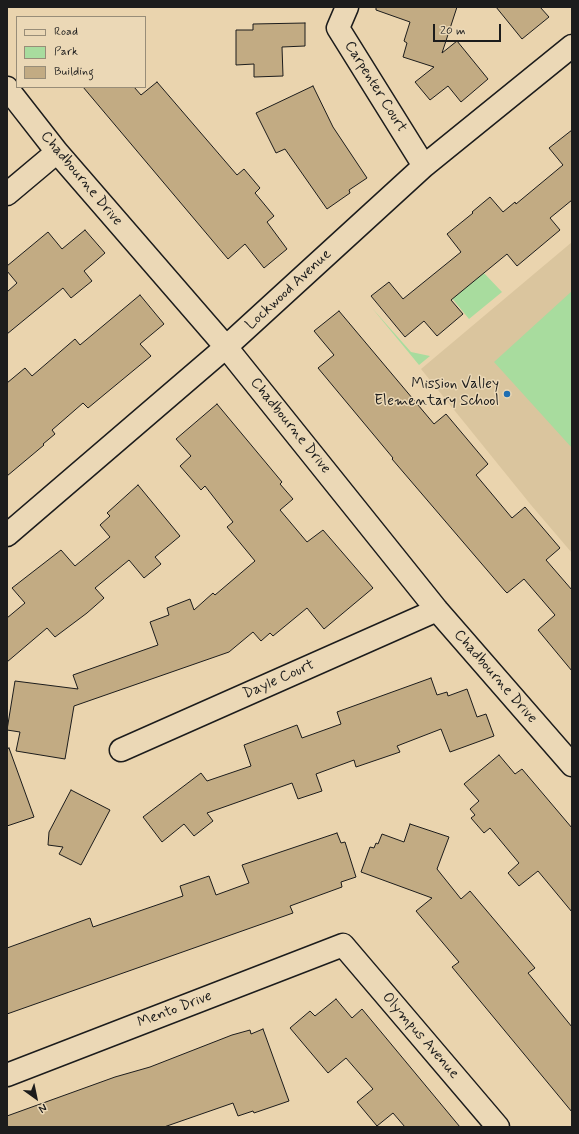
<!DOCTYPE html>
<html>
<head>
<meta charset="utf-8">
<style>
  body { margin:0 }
  #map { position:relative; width:579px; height:1134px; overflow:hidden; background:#ead4ae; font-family:Mynerve,sans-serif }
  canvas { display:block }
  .frame { position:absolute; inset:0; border:8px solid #1c1c1c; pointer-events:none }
  .legend { position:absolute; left:16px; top:16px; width:130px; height:72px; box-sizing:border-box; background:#ebd8b6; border:1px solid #988d78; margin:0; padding:5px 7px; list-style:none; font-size:12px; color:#1c1c1c }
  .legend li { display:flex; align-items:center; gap:8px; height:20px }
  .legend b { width:20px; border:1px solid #988d78 }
  .north { position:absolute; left:16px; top:1078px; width:40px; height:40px; -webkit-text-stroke:3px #ebd8b6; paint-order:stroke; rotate:147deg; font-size:11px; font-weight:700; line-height:16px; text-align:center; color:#1c1c1c }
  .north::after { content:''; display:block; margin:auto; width:14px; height:18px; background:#1c1c1c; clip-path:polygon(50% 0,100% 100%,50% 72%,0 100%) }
  .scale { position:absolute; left:433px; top:24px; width:68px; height:18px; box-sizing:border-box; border:2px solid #1c1c1c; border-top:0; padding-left:5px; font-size:12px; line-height:14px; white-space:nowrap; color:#1c1c1c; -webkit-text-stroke:3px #ebd8b6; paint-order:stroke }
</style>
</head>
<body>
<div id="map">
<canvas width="579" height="1134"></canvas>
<div class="frame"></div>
<ul class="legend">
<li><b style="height:5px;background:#ebd8b6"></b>Road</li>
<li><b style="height:11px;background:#a8dc9e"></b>Park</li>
<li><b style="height:11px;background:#c2ab83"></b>Building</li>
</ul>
<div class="north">N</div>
<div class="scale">20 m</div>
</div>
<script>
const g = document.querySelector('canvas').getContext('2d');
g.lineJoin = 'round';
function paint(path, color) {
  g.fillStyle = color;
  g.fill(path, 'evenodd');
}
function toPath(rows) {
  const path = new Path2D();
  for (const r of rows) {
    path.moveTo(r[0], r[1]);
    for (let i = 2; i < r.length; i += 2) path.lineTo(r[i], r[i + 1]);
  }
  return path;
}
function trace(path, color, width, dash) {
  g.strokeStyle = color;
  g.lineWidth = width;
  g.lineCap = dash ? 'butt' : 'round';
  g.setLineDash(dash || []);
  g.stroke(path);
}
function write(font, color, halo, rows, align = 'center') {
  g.font = font + ' Mynerve,sans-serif';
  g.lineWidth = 3;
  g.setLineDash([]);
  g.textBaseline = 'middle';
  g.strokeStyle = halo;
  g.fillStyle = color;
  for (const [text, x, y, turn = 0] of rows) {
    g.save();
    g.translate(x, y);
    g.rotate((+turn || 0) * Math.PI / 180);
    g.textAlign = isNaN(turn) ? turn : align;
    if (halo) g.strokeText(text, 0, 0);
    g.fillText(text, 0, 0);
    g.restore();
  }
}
paint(toPath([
  [572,242,572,553,531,505,421,369]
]), '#dac59e');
paint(toPath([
  [483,272,502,292,469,319,451,297],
  [572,291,572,448,494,362],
  [372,308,411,352,430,356,419,365]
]), '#a8dc9e');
const building = toPath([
  [376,7,457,7,442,53,457,41,488,79,461,102,448,86,430,100,415,82,434,67,403,57,407,43,404,41,410,22,376,10,376,7],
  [496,7,540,7,549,17,522,39,496,7],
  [305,23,305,46,282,47,283,76,254,77,254,64,236,65,236,30,253,30,253,24,305,23],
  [157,82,237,175,244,169,260,188,255,193,274,216,267,222,287,249,264,268,245,244,228,259,83,87,134,87,141,95,157,82],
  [313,86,333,127,367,178,349,190,350,193,327,209,285,149,276,153,256,113,313,86],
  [572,130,572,200,550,218,560,230,517,266,507,254,451,300,463,314,437,336,424,321,405,337,371,296,389,282,403,299,461,252,447,234,473,213,472,212,490,197,503,212,515,202,516,204,563,165,549,148,572,130],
  [85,230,105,253,84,271,92,281,71,298,63,288,7,334,7,292,17,283,7,271,7,266,48,232,62,249,85,230],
  [140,295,164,324,140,344,151,356,88,408,83,403,52,430,55,434,43,444,44,445,7,476,7,383,25,368,32,376,75,339,80,345,140,295],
  [339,311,434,424,446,414,488,464,476,475,512,518,525,507,560,548,546,560,572,590,572,671,538,630,555,615,524,579,507,593,505,591,392,459,393,458,318,368,334,355,314,331,339,311],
  [217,404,282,482,280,484,293,499,280,510,307,542,323,530,373,588,324,629,307,608,273,636,270,633,261,641,253,632,229,652,74,706,65,759,16,751,20,732,7,730,15,681,78,689,73,675,158,645,150,622,169,615,167,608,190,599,194,610,213,593,215,595,255,561,227,527,233,522,205,486,201,490,180,466,191,456,176,439,217,404],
  [138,485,180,536,155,557,161,564,144,578,129,560,95,588,104,598,87,613,55,637,47,628,7,662,7,618,25,603,12,588,61,550,75,566,110,537,100,525,110,516,107,513,138,485],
  [431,678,437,695,447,692,448,696,467,689,477,717,486,714,494,736,450,752,441,729,397,746,400,752,356,767,354,760,316,774,322,791,298,799,292,783,207,813,213,821,194,836,184,824,162,842,143,817,201,773,207,781,251,766,244,745,297,725,302,738,341,724,337,712,431,678],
  [9,748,34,817,7,826,7,749,9,748],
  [499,755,515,774,522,769,572,828,572,912,538,871,519,886,508,873,519,863,490,828,484,833,471,818,475,815,470,809,479,801,464,784,499,755],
  [71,790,110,810,81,865,59,854,63,847,48,845,49,832,71,790],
  [410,824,449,837,437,869,461,899,470,891,535,968,528,973,572,1027,572,1112,452,967,459,962,416,911,432,898,361,872,370,847,374,848,376,843,378,844,382,834,404,842,410,824],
  [337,833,341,843,345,842,356,877,341,882,342,887,290,906,293,913,7,1014,7,948,90,918,93,927,183,896,180,886,209,876,216,895,249,883,242,865,337,833],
  [336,999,352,1018,362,1009,460,1127,405,1127,393,1113,377,1126,357,1102,373,1089,346,1058,328,1073,290,1028,310,1011,315,1016,336,999],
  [263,1029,289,1101,254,1113,253,1111,238,1116,233,1103,164,1127,7,1127,7,1116,115,1077,150,1067,232,1035,250,1030,251,1034,263,1029]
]);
paint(building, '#c2ab83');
trace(building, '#1c1c1c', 1);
const street = toPath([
  [347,7,338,28,424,166],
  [7,88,57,152,226,347,437,610,572,765],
  [7,194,57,152],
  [7,535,226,347,424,166,572,46],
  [121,750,437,610],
  [7,1075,343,945,498,1127]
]);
trace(street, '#1c1c1c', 25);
trace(street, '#ebd8b6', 22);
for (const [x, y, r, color] of [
  [507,394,4,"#1f6fb2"]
]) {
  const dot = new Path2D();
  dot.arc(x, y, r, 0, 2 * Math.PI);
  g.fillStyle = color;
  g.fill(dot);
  trace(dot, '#ebd8b6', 1.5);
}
write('15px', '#1c1c1c', '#ebd8b6', [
  ["Carpenter Court",375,87,58],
  ["Chadbourne Drive",81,179,50],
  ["Lockwood Avenue",289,290,-43],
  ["Chadbourne Drive",290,426,51],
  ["Chadbourne Drive",495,677,49],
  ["Dayle Court",279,680,-24],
  ["Mento Drive",175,1010,-21],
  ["Olympus Avenue",420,1036,49]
]);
write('15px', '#1c1c1c', '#ebd8b6', [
  ["Mission Valley",499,385],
  ["Elementary School",499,402]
], 'right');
</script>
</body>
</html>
